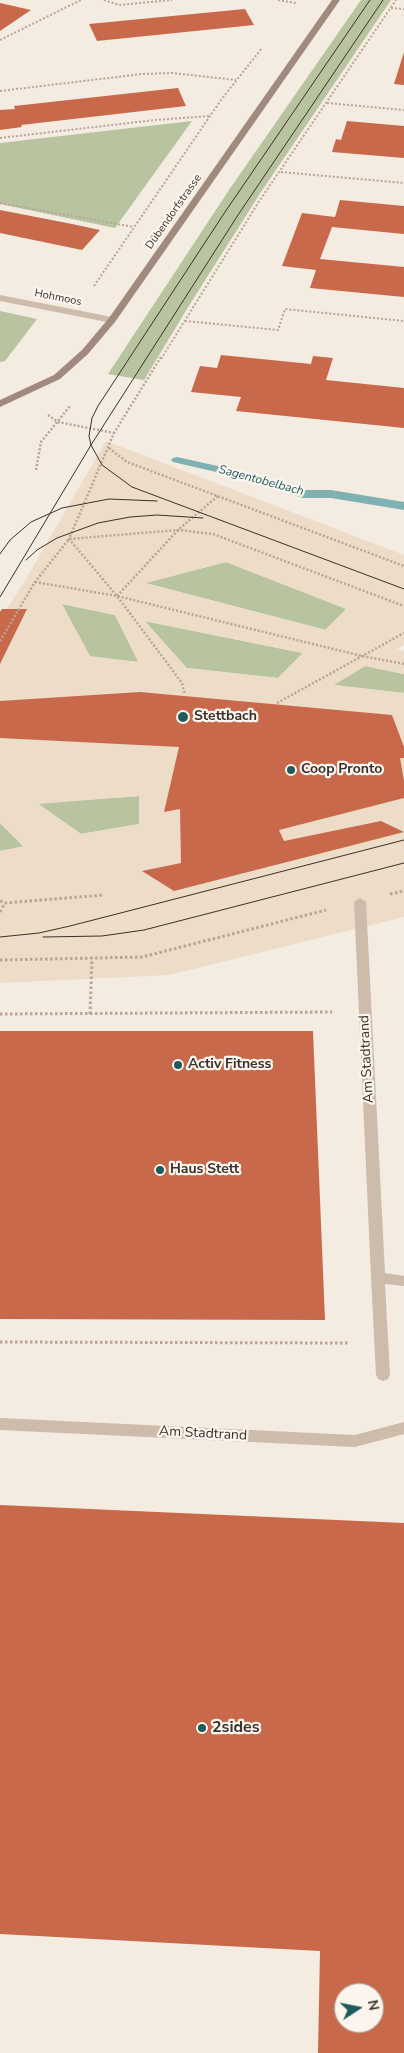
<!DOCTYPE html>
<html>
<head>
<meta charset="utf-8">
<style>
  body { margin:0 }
  #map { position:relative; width:404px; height:2053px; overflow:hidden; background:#f4ebe1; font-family:"Nunito Sans",sans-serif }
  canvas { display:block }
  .north { position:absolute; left:334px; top:1983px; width:50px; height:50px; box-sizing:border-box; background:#fbf5ee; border:1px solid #aea6a0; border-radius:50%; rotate:79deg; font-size:14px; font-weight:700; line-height:20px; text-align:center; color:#3b302b }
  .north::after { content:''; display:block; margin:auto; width:18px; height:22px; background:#1f5a5e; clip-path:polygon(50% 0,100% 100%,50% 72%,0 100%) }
</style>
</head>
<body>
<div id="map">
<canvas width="404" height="2053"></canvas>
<div class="north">N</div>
</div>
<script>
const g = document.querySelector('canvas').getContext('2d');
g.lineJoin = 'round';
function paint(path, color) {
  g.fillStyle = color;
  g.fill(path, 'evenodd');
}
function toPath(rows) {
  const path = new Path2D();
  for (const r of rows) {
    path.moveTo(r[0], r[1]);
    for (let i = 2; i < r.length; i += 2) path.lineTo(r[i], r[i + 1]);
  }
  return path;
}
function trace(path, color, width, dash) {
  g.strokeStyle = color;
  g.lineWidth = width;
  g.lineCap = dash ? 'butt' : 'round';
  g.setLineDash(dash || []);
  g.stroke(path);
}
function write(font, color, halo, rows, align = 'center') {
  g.font = font + ' "Nunito Sans",sans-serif';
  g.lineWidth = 4.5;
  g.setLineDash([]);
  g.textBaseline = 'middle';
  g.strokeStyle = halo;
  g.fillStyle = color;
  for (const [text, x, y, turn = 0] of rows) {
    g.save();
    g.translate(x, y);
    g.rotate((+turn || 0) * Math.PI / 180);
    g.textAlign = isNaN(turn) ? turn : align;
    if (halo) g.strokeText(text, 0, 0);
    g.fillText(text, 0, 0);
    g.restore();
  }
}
paint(toPath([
  [361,0,391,0,261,192,190,304,144,380,108,374,231,187],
  [192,121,115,228,0,204,0,143],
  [0,311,37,319,5,361,0,362],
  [226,562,347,609,326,630,145,583],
  [62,604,115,615,139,662,89,657],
  [144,621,303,653,278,678,186,668],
  [365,666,404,674,404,693,333,685],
  [140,796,139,824,81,834,37,803],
  [0,823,24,847,0,851]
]), '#b8c4a0');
paint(toPath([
  [106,441,404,555,404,644,397,649,404,651,404,674,365,666,334,685,404,693,404,917,169,975,0,983,0,851,24,846,0,823,0,619,26,579],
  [226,562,346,609,325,630,146,583],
  [62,604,115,615,138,662,90,656],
  [145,621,302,653,303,654,278,678,187,668],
  [139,796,139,824,81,834,38,804]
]), '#ecdcc8');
paint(toPath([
  [177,457,258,475,304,490,331,490,404,502,404,510,331,498,303,498,251,480,173,462,171,460,173,458,177,457]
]), '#7fb0b2');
paint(toPath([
  [0,3,31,10,0,31],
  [245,9,254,25,97,41,89,24],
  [404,52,404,85,394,84],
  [178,88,186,106,21,125,22,127,0,130,0,110,15,109,14,106],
  [347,121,404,126,404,158,332,152,336,139,341,140],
  [340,200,404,206,404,234,332,227,320,259,404,267,404,297,310,288,316,270,282,266,302,213,335,217],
  [0,210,72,224,100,230,82,250,0,233],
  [221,355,311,364,313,356,333,358,326,380,404,388,404,428,236,411,241,397,191,392,200,366,217,368],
  [2,609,27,609,0,664,0,612],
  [140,692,392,715,404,747,404,758,400,758,404,781,404,798,279,830,284,841,381,821,404,832,174,891,142,871,181,863,180,809,164,812,179,747,0,738,0,701],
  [0,1031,313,1031,325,1320,0,1319],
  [0,1505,404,1523,404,2053,318,2053,320,1951,0,1934],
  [344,1993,374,1993,374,2023,344,2023]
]), '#c8694b');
trace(toPath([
  [104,0,119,5,172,0],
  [278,0,296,3],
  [391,8,404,9],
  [0,40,81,0],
  [0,91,142,74,172,73,236,80],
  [327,103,404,110],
  [0,138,155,120,210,116],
  [281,172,404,183],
  [0,203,134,227],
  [94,286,221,100,262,48],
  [185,321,278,330,285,309,404,321],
  [161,359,260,200,396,0]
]), '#b9a596', 2, [2, 2]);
trace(toPath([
  [161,357,114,433,69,539,117,596,182,683,185,695],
  [48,415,58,422,114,433],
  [109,448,127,462,404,566],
  [36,470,41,442,70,406],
  [35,582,117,596,362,656,404,664],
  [117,596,178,530,218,496],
  [0,641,35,582,69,539,178,530,213,534,404,606],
  [277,703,404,633]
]), '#b9a596', 2.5, [2, 2]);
trace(toPath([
  [390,894,404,891],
  [0,901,5,903,103,895],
  [0,912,5,903],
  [0,960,142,957,326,910],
  [0,1014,332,1012],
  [90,1014,92,958],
  [0,1342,348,1343]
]), '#b9a596', 3, [2.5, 2.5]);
paint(toPath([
  [0,1418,355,1435,404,1422,404,1434,355,1447,0,1430,0,1418]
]), '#cdbbac');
paint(toPath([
  [0,295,112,317,116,320,112,323,0,301,0,295],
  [360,898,366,902,385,1273,404,1276,404,1286,385,1284,390,1375,388,1379,383,1381,378,1379,376,1375,371,1277,354,902,360,898]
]), '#cdbbac');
paint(toPath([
  [332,0,340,0,115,322,88,354,60,379,0,407,0,400,54,375,82,350,109,318,332,0]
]), '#a18a7d');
trace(toPath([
  [370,0,225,212,98,406,92,418,89,436,91,445,102,465,132,487,404,589],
  [0,554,10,540,31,522,62,508,109,499,157,501],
  [26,560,37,550,57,538,98,523,130,517,157,515,203,518],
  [0,597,91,445,238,215,383,0],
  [0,937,39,933,70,926,404,840],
  [43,937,102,936,144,930,404,863]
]), '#3b302b', 1);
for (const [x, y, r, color] of [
  [183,717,6,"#1f5a5e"],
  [291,770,5,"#1f5a5e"],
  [178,1065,5,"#1f5a5e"],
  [160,1170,5,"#1f5a5e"],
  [202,1728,5,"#1f5a5e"]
]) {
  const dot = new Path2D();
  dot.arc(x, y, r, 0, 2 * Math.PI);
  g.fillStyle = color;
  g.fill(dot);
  trace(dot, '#fbf5ee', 2);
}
write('11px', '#3b302b', '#fbf5ee', [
  ["Dübendorfstrasse",174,212,-55],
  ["Hohmoos",58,298,11]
]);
write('italic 12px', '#1f5a5e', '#fbf5ee', [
  ["Sagentobelbach",261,481,15]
]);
write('bold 14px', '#3b302b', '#fbf5ee', [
  ["Stettbach",194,717],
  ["Coop Pronto",301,770],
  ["Activ Fitness",188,1065],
  ["Haus Stett",170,1170]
], 'left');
write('14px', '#3b302b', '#fbf5ee', [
  ["Am Stadtrand",367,1059,-93],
  ["Am Stadtrand",203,1434,3]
]);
write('bold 16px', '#3b302b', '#fbf5ee', [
  ["2sides",212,1728]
], 'left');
</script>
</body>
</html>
